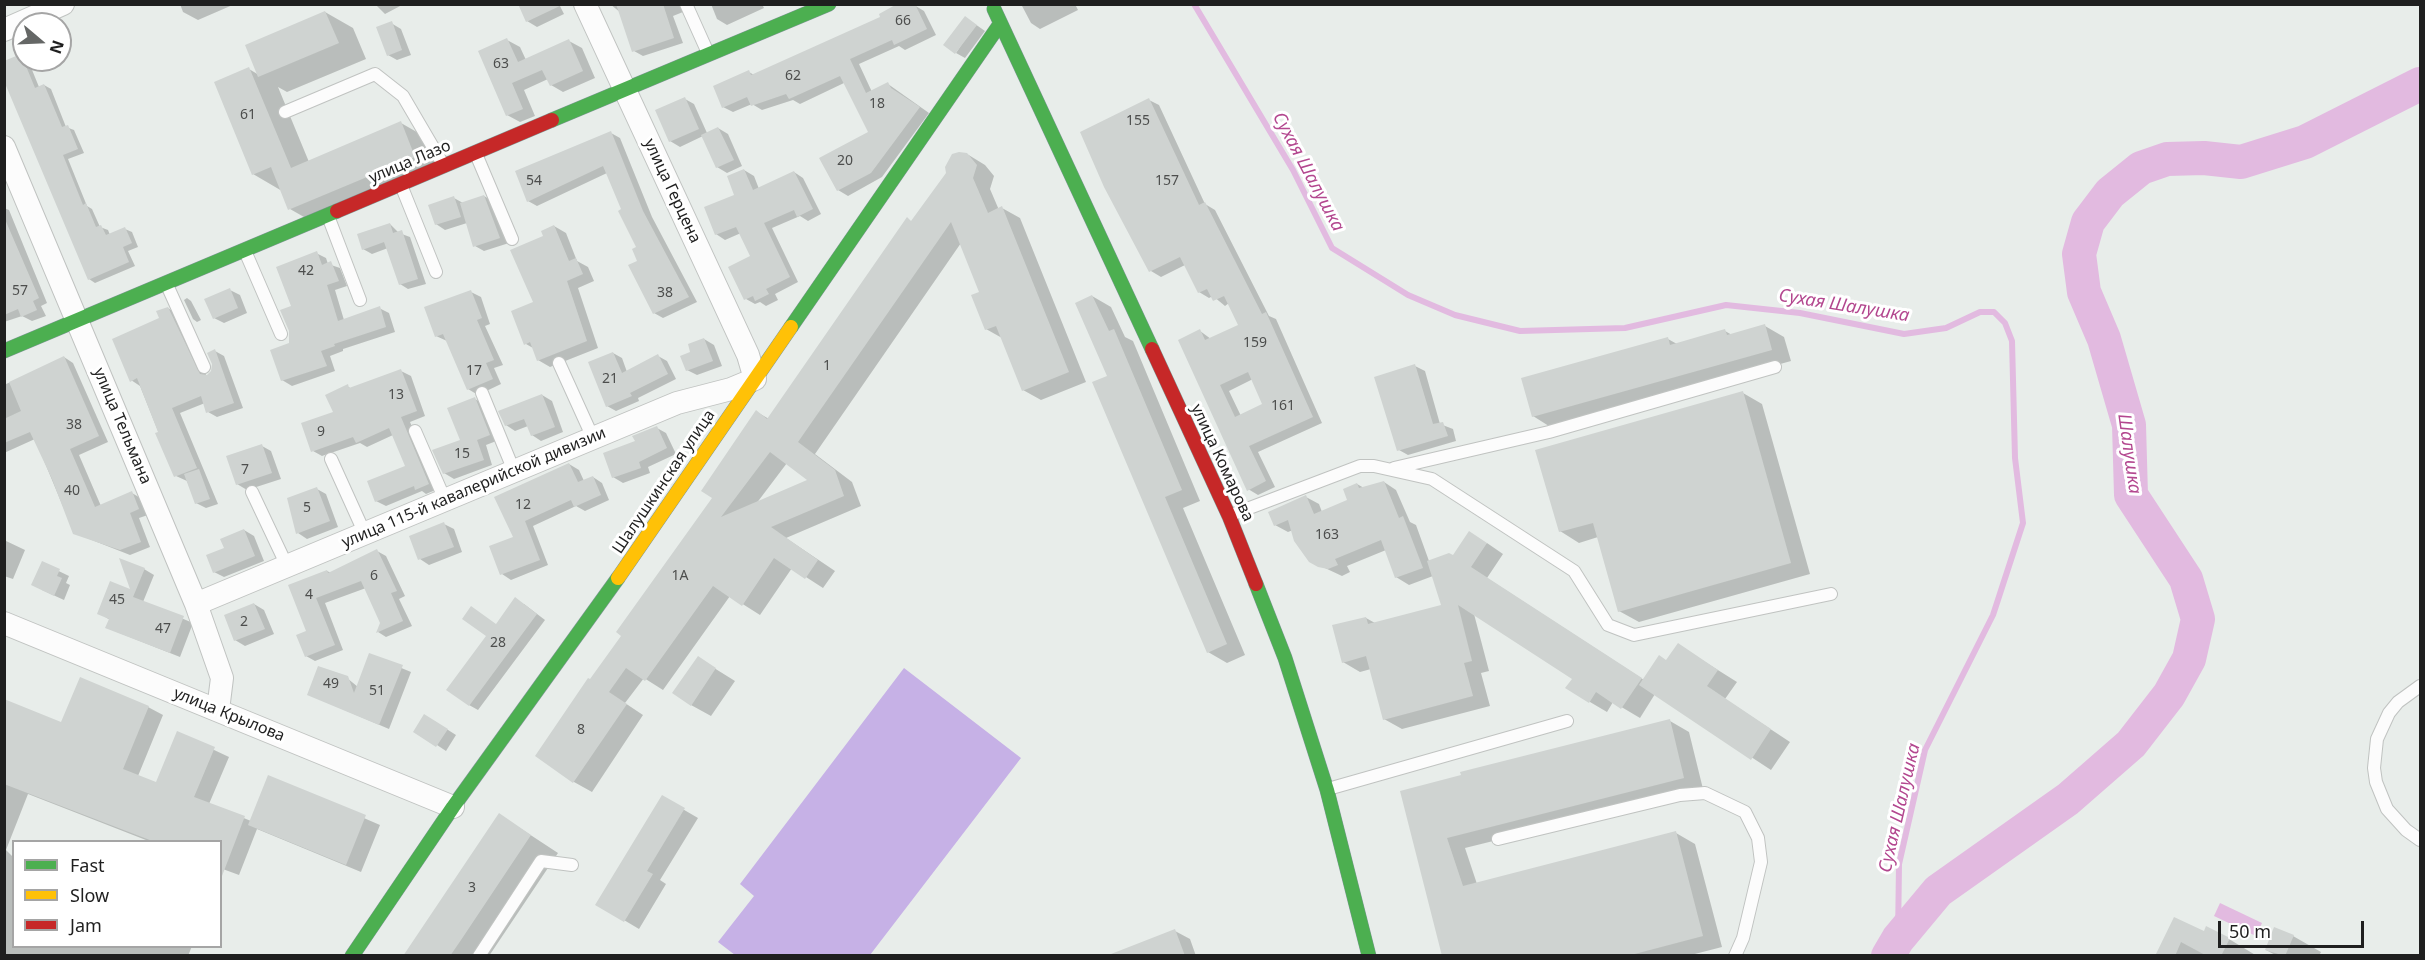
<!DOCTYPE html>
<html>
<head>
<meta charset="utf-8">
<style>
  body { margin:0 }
  #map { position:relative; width:2425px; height:960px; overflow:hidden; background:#e8edea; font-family:"Noto Sans",sans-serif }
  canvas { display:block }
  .frame { position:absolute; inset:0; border:6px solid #1f1f1f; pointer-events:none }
  .legend { position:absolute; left:12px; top:840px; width:210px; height:108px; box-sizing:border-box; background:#fff; border:2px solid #a5a5a5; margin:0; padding:8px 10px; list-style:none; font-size:18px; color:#1f1f1f }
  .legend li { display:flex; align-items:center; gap:12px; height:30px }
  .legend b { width:30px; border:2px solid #a5a5a5 }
  .north { position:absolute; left:12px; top:12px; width:60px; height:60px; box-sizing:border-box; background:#fff; border:2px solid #a5a5a5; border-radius:50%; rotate:109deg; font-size:16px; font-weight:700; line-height:24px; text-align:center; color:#1f1f1f }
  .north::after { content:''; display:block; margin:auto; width:21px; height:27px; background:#656766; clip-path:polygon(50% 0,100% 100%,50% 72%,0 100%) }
  .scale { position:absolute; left:2218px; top:921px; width:146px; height:27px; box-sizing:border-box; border:3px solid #1f1f1f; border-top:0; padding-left:8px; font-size:18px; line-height:21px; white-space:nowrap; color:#1f1f1f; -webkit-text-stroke:4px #fff; paint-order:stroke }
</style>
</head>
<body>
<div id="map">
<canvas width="2425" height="960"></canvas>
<div class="frame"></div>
<ul class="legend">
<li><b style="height:8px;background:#4caf50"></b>Fast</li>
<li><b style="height:8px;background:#ffc107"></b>Slow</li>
<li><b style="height:8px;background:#c62828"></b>Jam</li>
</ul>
<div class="north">N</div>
<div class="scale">50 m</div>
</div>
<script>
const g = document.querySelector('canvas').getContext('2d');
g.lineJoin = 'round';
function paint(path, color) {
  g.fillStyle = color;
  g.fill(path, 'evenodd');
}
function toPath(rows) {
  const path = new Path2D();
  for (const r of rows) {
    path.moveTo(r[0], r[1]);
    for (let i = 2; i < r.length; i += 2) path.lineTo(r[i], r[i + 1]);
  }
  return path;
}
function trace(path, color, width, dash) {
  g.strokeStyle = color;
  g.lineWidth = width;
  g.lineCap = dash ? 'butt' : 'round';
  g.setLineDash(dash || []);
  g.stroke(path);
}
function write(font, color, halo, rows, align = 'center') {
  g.font = font + ' "Noto Sans",sans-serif';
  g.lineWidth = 6;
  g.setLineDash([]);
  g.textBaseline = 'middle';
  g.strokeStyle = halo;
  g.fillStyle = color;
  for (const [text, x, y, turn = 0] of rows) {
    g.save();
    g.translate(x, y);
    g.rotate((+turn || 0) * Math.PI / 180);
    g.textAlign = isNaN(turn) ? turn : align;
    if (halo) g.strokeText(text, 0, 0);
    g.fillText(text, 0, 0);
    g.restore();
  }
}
paint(toPath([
  [904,668,1021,758,870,955,735,955,718,942,754,896,740,884]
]), '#c6b1e6');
paint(toPath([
  [2220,903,2262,923,2256,936,2214,916]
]), '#e2bae0');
paint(toPath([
  [180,4,235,4,198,20,183,12],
  [375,4,404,4,385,14],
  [559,4,564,14,537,27,527,21],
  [610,4,680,4,683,12,673,16,683,43,643,56,634,51,621,13],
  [711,4,762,4,764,8,727,25,717,19],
  [1021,4,1075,4,1078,10,1040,29,1031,23],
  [914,5,924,11,936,35,905,50,899,46,859,64,872,92,888,84,929,113,882,177,848,196,838,190,870,132,844,83,800,104,793,100,762,110,752,104,733,112,723,107,749,72,754,75],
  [325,12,353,28,366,59,287,92,278,87,309,162,401,123,429,139,443,173,318,225,290,209,282,191,253,174,249,69,259,75],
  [391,23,401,29,411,55,397,60,388,55],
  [975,24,985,31,965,58,956,53],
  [507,40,520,47,526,60,569,41,582,48,595,78,563,92,551,85,548,79,524,90,535,116,520,122,507,115],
  [21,56,24,60,28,60,39,87,44,85,51,89,66,127,74,130,84,153,68,159,87,206,92,209,100,227,108,230,110,235,125,229,132,232,138,247,128,251,135,266,95,283,89,279,4,77],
  [685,99,694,104,707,133,718,128,728,134,742,166,727,173,717,167,703,136,680,147,670,141],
  [1149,100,1159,105,1205,204,1215,210,1269,316,1276,319,1322,423,1258,452,1275,487,1258,495,1248,489,1200,331,1211,339,1240,325,1229,303,1225,306,1213,296,1209,298,1199,292,1185,265,1161,277,1151,271,1106,187],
  [1253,379,1264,405,1241,416,1229,391],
  [611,133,620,138,652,217,697,302,663,318,654,313,639,262,638,248,607,173,537,206,528,201],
  [967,154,985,165,994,176,990,189,999,210,1002,208,1020,218,1086,382,1041,400,1023,390,1002,338,986,329,981,292,961,243,815,454,852,482,861,506,786,538,835,571,823,588,792,568,760,615,730,596,663,690,644,678,625,703,643,715,592,792,574,782,537,756,623,635,714,498,757,412,769,419,912,222],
  [787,463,810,481,756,504],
  [744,170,754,176,759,189,794,172,803,178,821,214,808,221,800,216,772,228,798,282,775,294,778,300,766,306,760,302,755,304,746,299,752,257,741,233,725,240,716,234,736,196],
  [484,196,494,202,509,243,484,251,475,246,467,223,445,230,436,224,454,198,463,203],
  [4,208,9,210,47,303,41,306,46,316,32,321,22,316,4,322],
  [390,224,399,233,410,237,426,284,408,289,400,284,388,248,372,254,363,249],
  [554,226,566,233,577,261,588,267,594,281,578,288,598,348,550,367,538,360,533,348,526,344,545,237],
  [316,253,326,258,328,264,340,268,347,286,335,290,344,320,379,308,389,313,395,332,343,349,343,351,330,356,335,371,292,386,282,380,291,344,293,307],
  [230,290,240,295,247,313,224,323,214,318],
  [471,292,481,297,490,324,485,326,503,365,494,368,501,384,478,395,468,389,447,341,436,336],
  [1092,296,1111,307,1125,337,1133,341,1200,501,1183,508,1245,655,1227,663,1208,652,1109,377],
  [187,298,191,301,201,320,197,322,193,319,184,300],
  [168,308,177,314,207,377,212,372,215,351,224,356,243,408,217,417,208,412,205,403,180,413,218,504,206,508,196,503,187,481,176,476,140,386,131,380],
  [1765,326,1784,337,1791,361,1552,428,1533,416,1668,339,1677,344,1725,331,1732,335],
  [704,339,714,345,722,366,697,375,687,370,692,353],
  [613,353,622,358,627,372,658,356,667,361,676,379,638,398,639,401,616,411,607,406],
  [64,357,73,363,108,442,79,455,101,506,132,493,142,499,148,515,139,518,150,547,130,555,74,533,35,439,4,453,4,385],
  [1415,366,1425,371,1440,424,1453,429,1456,441,1408,455,1399,450],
  [401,371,411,376,425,416,410,422,438,489,426,494,422,491,386,506,376,501,407,466,393,435,367,447,360,443,322,456,313,451,347,386,352,389],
  [1743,393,1762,404,1810,574,1639,622,1619,611,1598,537,1579,543,1560,531],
  [542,395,552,401,563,432,541,441,532,435,528,426,515,431,506,425],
  [475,399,484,404,499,440,486,445,492,465,454,479,444,473,462,441],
  [657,428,666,433,676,454,648,467,650,473,623,483,613,477,637,442],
  [262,446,271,451,281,479,247,490,237,484],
  [569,464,579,470,584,481,593,477,602,483,609,500,585,511,576,506,533,526,548,565,511,580,502,574,515,538,496,497],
  [1384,482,1396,490,1410,522,1416,525,1429,561,1453,557,1487,543,1503,554,1487,578,1644,680,1667,662,1678,645,1737,682,1725,699,1790,742,1771,770,1655,694,1640,718,1613,702,1607,712,1590,702,1574,678,1474,614,1489,671,1481,673,1490,706,1402,729,1384,719,1371,669,1360,672,1343,662,1366,618,1375,623,1443,606,1433,576,1409,585,1396,577,1386,550,1347,566,1350,572,1342,576,1310,561,1293,530,1288,532,1275,525,1306,497,1319,504,1322,512,1349,501,1357,484,1364,488],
  [317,489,326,494,338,527,307,539,298,533],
  [444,524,454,529,462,552,429,565,420,559],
  [244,530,254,536,264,561,224,577,214,572,226,549],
  [4,540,25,550,13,579,4,576],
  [377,551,386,556,405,596,399,599,412,626,386,637,378,632,381,623,366,588,325,603,343,650,315,661,306,656,308,632,290,585,327,571,331,573],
  [42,563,69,576,66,583,70,585,64,600,42,590],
  [144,569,154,575,143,602,193,623,180,657,117,632,110,620,99,613,133,591],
  [254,604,264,610,274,634,245,646,235,640],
  [524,604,545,620,478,710,469,705,496,625],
  [370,655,411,672,389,729,309,695,347,678,358,687],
  [698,658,735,681,711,716,691,705],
  [4,701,62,724,148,707,163,715,138,776,157,784,178,733,229,757,209,804,251,821,269,777,380,825,361,872,257,829,239,875,220,868,220,842,151,842,28,794,6,850,14,858,14,946,192,946,188,956,4,956],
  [434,721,456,735,446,751,437,745],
  [1670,721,1689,732,1703,789,1465,848,1477,884,1676,833,1695,844,1722,947,1687,956,1443,956,1402,792],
  [662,797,698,818,660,880,666,884,639,929,597,904],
  [500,815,558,853,489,956,405,956],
  [2174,919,2204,933,2229,939,2257,956,2157,956],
  [1175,931,1190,939,1196,956,1117,956],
  [2293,936,2321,952,2319,956,2277,956,2266,950]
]), '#0003');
trace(toPath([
  [1194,4,1293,170,1332,248,1408,295,1455,315,1520,331,1625,328,1726,305,1800,313,1904,334,1946,328,1980,312,1994,312,2005,323,2012,341,2015,458,2023,523,1993,615,1925,750,1899,864,1898,939]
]), '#e2bae0', 6);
trace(toPath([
  [1888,956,1898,939,1938,891,2068,799,2131,744,2169,695,2189,659,2198,619,2186,579,2131,495,2129,425,2104,339,2084,292,2079,254,2088,222,2110,193,2141,168,2167,159,2204,158,2241,162,2305,142,2420,84]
]), '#e2bae0', 34);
paint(toPath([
  [518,4,564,4,526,22],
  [616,4,663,4,674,38,632,52],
  [897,4,915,4,927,29,894,45,892,40,850,59,866,93,888,82,891,88,920,107,871,173,837,191,819,158,868,132,840,76,789,99,786,94,751,106,747,97,722,108,713,86,749,70,751,75,880,17,879,14],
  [325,11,339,43,258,77,245,45],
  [965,16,977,25,955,54,943,45],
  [392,21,402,50,387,56,376,27],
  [507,38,518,62,569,39,583,71,550,86,542,70,512,83,523,109,506,116,478,51],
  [21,54,35,88,44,84,62,127,68,125,78,149,63,155,83,205,86,203,96,227,101,225,106,235,125,227,132,243,123,247,129,262,88,280,4,81,4,61],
  [249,67,291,168,401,121,415,157,288,210,271,167,252,175,214,82],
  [685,97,699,129,669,142,655,110],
  [1149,98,1199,205,1205,202,1262,314,1266,312,1313,417,1249,446,1266,481,1247,491,1178,340,1200,329,1205,340,1238,325,1224,296,1213,301,1207,289,1198,293,1180,257,1149,272,1104,187,1080,132],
  [1248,372,1262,404,1235,417,1220,385],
  [718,127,734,160,716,168,701,135],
  [611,131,643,211,689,297,653,314,628,265,637,261,632,249,636,247,618,211,621,209,603,166,527,202,515,171],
  [959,152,967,153,977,165,973,178,988,213,1002,206,1069,372,1022,391,996,326,985,330,971,295,979,292,951,222,798,442,835,470,844,496,771,527,818,560,805,579,774,558,742,606,713,586,645,681,626,668,609,692,627,704,573,783,535,756,588,678,590,679,621,636,616,632,712,498,701,491,756,410,767,419,907,217,911,221,946,173,945,167,952,154],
  [770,452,807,480,721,517],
  [744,169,753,190,794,171,813,209,797,217,794,210,764,223,790,277,766,289,769,294,755,301,753,296,744,300,728,267,750,256,736,227,715,235,704,207,734,195,727,176],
  [484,195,500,238,473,247,460,203],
  [454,196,461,217,435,225,428,205],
  [4,217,39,298,33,301,37,310,21,317,18,309,4,315],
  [390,223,393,233,402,230,418,279,399,285,384,242,362,250,357,234],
  [554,225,569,261,576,258,583,274,567,281,587,341,537,361,530,342,524,345,511,311,533,302,510,250,543,236,541,231],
  [317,251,322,265,331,261,339,281,327,285,338,321,380,306,386,327,334,344,335,346,321,351,327,366,281,381,270,350,289,343,289,331,280,310,291,306,276,267],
  [230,288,238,308,213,319,204,299],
  [471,290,482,318,477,320,494,360,486,363,493,379,467,390,443,334,435,337,424,307],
  [1092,295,1109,331,1114,329,1182,490,1165,497,1227,644,1207,653,1092,382,1107,376,1075,303],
  [168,307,200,374,207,375,211,371,212,364,207,353,215,349,234,403,206,413,201,396,172,408,197,468,174,477,155,433,158,432,137,378,130,382,112,339,159,318,156,311],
  [1765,324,1772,350,1532,417,1521,378,1668,337,1670,345,1725,329,1727,335],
  [704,338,713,361,686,371,680,356,690,352,688,344],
  [613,352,622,373,658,354,668,374,630,393,632,396,606,407,588,362],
  [64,356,99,436,70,449,95,507,132,491,139,509,130,513,141,542,120,550,73,534,52,479,30,432,4,443,4,419,21,411,9,382],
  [1415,364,1433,424,1443,422,1448,436,1397,451,1374,377],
  [401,369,417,411,401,417,429,484,415,490,414,486,375,502,367,481,405,466,389,428,356,443,353,437,311,452,301,423,333,412,325,395,348,384,349,388],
  [1743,391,1791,563,1618,612,1593,523,1559,532,1535,450],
  [542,394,555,427,531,436,524,419,505,426,498,411],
  [475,397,490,435,477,440,484,460,443,474,432,450,460,440,447,408],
  [657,426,667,448,639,462,641,468,612,478,603,453,635,441,632,436],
  [262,444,272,473,236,485,226,456],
  [569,463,578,482,593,476,601,495,574,507,571,500,525,521,540,560,500,575,489,546,513,537,494,497],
  [199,469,210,499,195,504,184,474],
  [1384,481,1399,518,1403,516,1423,568,1395,578,1381,540,1335,559,1338,565,1328,569,1318,567,1309,562,1294,541,1288,520,1274,526,1268,512,1306,495,1314,514,1347,500,1343,489,1357,483,1359,488],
  [317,487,330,521,296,534,287,498],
  [444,522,454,547,418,560,409,536],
  [244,529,255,556,213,573,206,555,224,548,220,539],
  [1469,531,1487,543,1471,567,1642,678,1621,709,1596,692,1589,703,1565,688,1572,679,1458,605,1472,661,1464,663,1473,696,1383,720,1366,656,1342,663,1332,625,1366,617,1368,624,1441,605,1427,561,1449,553,1453,555],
  [377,549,397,591,391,593,403,621,376,633,380,623,361,581,316,598,335,645,305,657,296,635,306,631,288,585,327,570,328,573],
  [119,558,145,568,133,597,184,616,170,653,105,628,109,619,97,614,110,581,130,589],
  [42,561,60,569,57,576,62,578,54,596,31,585],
  [515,597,537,614,469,706,446,690,486,636,462,619,471,606,496,624],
  [254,603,265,629,234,641,224,615],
  [1678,643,1718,670,1707,686,1771,729,1751,760,1639,685,1659,655,1666,660],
  [369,653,403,665,379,725,307,695,318,666,348,676,354,693],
  [698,656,716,668,691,706,672,693],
  [80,677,149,706,123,769,156,782,177,731,215,747,194,797,245,816,222,876,220,842,155,842,4,784,4,699,61,722],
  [424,714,448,729,436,747,413,732],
  [1670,719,1684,778,1447,838,1463,886,1676,831,1703,936,1627,956,1442,956,1400,791,1461,775,1460,772],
  [268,775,366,815,346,865,248,825],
  [662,795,685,808,647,871,653,874,624,922,595,905],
  [499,813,531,835,461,940,450,956,403,956],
  [2174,917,2204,931,2206,926,2230,938,2221,956,2207,956,2181,942,2175,956,2155,956],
  [2274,927,2294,935,2285,956,2265,950],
  [1175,929,1185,956,1111,956,1111,954]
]), '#cfd3d1');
const lane = toPath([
  [686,4,708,53],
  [285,112,375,74,403,96,444,166],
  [476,154,512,239],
  [401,185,436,272],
  [328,216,360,300],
  [245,251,281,334],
  [167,285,204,367],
  [559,363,593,438],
  [482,393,514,471],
  [415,431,445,500],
  [331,459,365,534],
  [1394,468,1549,432,1775,367],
  [252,492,287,566],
  [1231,515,1360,466,1374,466,1432,479,1574,571,1608,625,1634,635,1831,594],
  [2420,686,2398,702,2389,713,2377,739,2374,768,2376,782,2387,809,2406,830,2420,840],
  [1328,789,1567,721],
  [1498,839,1680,795,1705,793,1745,812,1758,838,1761,862,1743,938,1735,956],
  [479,956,541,861,572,865]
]);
const street = toPath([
  [4,30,63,4],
  [4,147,196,604,222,678,218,710],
  [196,604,677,403,731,389,755,379,748,355,585,4],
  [4,623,453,807]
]);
const fast = toPath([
  [994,9,1152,349],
  [552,120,829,4],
  [791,327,1000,24],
  [4,351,337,211],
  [1256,584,1285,658,1327,790,1369,956],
  [352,956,453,807,618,578]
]);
const slow = toPath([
  [618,578,791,327]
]);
const jam = toPath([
  [337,211,552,120],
  [1152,349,1229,516,1256,584]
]);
trace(lane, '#c0c3c1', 14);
trace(street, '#c0c3c1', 24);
trace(fast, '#7f9896', 15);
trace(slow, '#7f9896', 15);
trace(jam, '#7f9896', 15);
trace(lane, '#fcfcfc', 12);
trace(street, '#fcfcfc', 22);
trace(fast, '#4caf50', 14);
trace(slow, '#ffc107', 14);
trace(jam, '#c62828', 14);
write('14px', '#4d4e4d', null, [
  ["66",903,21],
  ["63",501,64],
  ["62",793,76],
  ["18",877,104],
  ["61",248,115],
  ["155",1138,121],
  ["20",845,161],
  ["54",534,181],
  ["157",1167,181],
  ["42",306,271],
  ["57",20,291],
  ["38",665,293],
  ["159",1255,343],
  ["1",827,366],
  ["17",474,371],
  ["21",610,379],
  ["13",396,395],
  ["161",1283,406],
  ["38",74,425],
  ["9",321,432],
  ["15",462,454],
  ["7",245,470],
  ["40",72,491],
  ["12",523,505],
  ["5",307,508],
  ["163",1327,535],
  ["6",374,576],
  ["1А",680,576],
  ["4",309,595],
  ["45",117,600],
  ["2",244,622],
  ["47",163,629],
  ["28",498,643],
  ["49",331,684],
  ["51",377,691],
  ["8",581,730],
  ["3",472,888]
]);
write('16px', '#1f1f1f', '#fff', [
  ["улица Лазо",410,162,-23],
  ["улица Герцена",672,191,65],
  ["улица Тельмана",122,426,67],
  ["улица Комарова",1222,463,65],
  ["Шалушкинская улица",664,482,-56],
  ["улица 115-й кавалерийской дивизии",474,488,-23],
  ["улица Крылова",229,715,22]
]);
write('italic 18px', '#b3478f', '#fff', [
  ["Сухая Шалушка",1308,172,62],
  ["Сухая Шалушка",1844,306,9],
  ["Шалушка",2129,454,82],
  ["Сухая Шалушка",1900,808,-77]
]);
</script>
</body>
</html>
